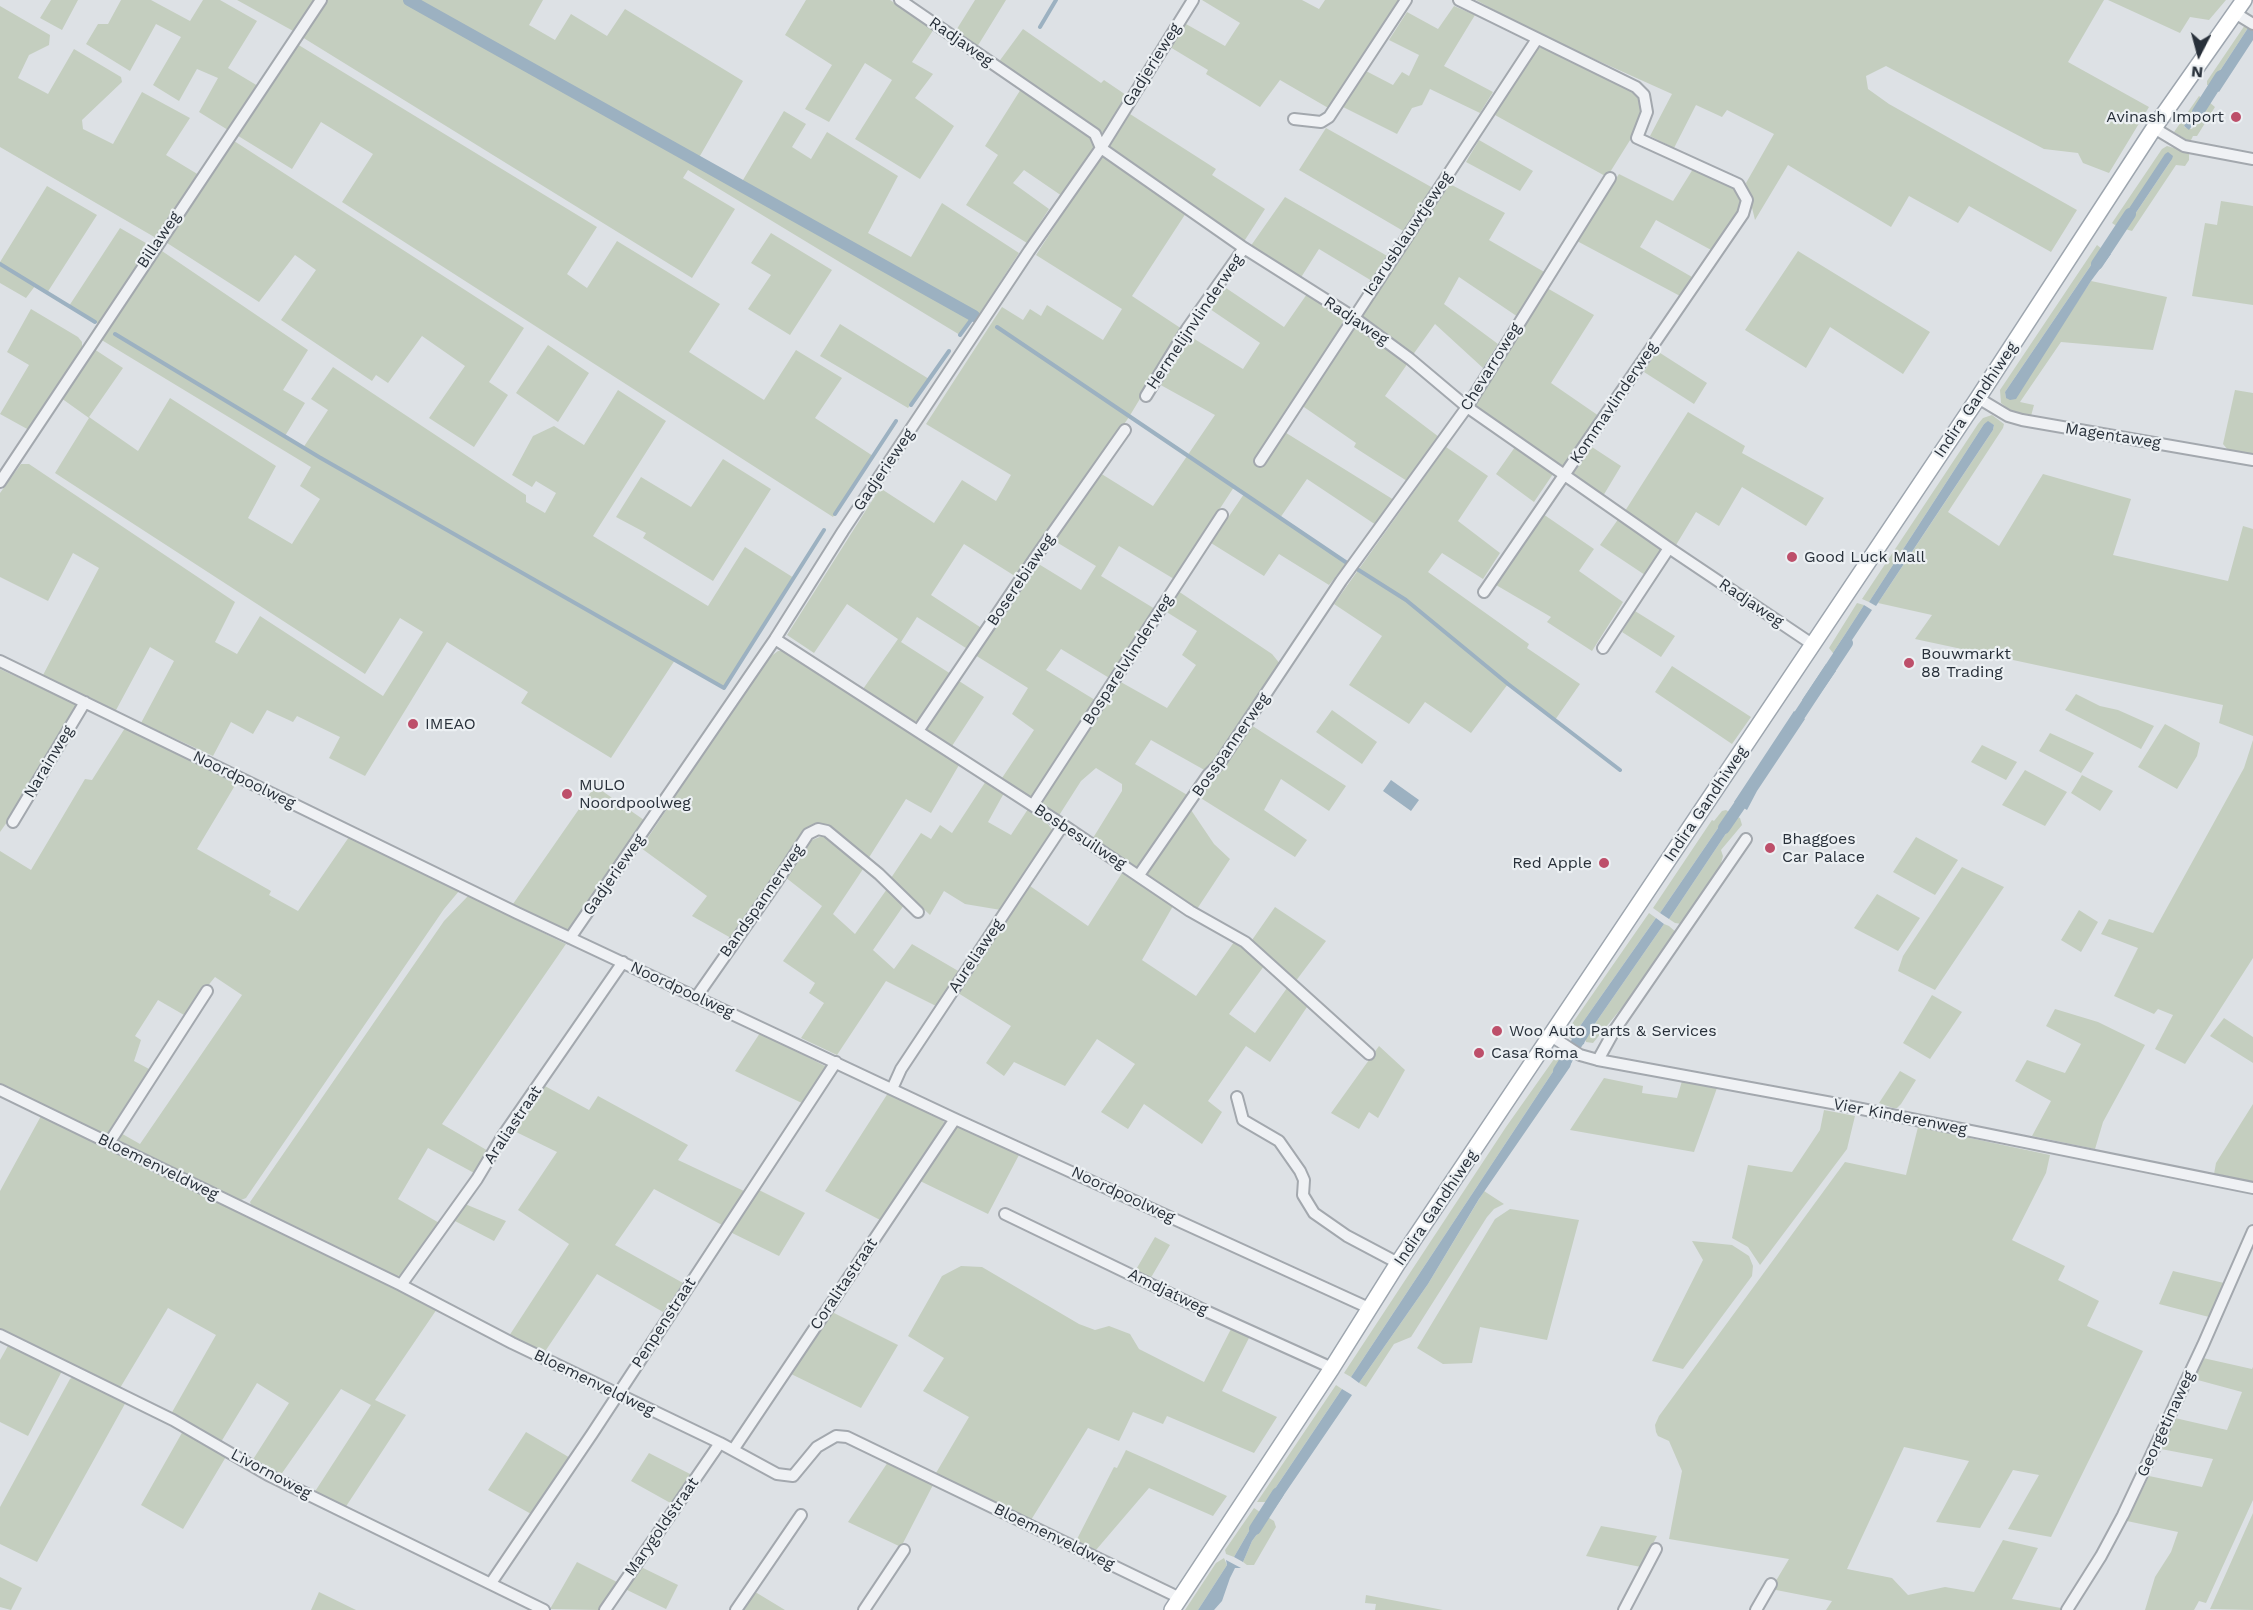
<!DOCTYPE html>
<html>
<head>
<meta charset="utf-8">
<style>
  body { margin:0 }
  #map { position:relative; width:2253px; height:1610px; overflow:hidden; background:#dde1e5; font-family:"Work Sans",sans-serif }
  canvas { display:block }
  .north { position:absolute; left:2169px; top:24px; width:60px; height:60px; -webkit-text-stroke:4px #ecf0f3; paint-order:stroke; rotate:186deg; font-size:16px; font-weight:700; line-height:24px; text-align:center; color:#28303a }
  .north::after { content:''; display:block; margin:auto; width:21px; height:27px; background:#28303a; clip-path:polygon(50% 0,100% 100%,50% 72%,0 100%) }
</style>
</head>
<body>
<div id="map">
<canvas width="2253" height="1610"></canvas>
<div class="north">N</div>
</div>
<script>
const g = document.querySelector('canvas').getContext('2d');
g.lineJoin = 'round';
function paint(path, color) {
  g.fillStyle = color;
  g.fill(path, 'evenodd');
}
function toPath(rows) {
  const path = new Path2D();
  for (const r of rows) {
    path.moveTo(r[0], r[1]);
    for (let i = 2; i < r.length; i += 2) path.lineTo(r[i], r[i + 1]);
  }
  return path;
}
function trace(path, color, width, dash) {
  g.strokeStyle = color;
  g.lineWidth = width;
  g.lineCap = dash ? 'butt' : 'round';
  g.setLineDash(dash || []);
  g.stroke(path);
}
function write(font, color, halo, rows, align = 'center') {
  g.font = font + ' "Work Sans",sans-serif';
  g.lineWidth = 4.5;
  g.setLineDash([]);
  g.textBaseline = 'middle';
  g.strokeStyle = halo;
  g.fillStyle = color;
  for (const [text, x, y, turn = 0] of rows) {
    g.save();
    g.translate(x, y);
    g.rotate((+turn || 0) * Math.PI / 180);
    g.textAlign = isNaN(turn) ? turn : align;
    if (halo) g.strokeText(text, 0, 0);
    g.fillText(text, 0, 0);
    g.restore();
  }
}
paint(toPath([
  [51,0,78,0,62,30,40,18],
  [121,0,151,0,190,21,203,0,220,0,257,21,228,68,258,86,228,130,199,112,218,78,197,69,179,101,153,85,181,37,156,24,130,71,86,44,98,24,108,24],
  [237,0,315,0,295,32],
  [325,0,543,0,529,25,555,40,571,14,607,36,625,9,743,81,697,161,740,185,784,111,806,124,792,147,811,159,827,132,898,176,868,233,911,257,942,203,1019,253,977,318,974,317,960,335,688,170,683,178,735,209,692,278,302,37],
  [806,0,890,0,934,29,912,62,933,74,915,98,954,126,920,179,855,139,892,80,865,63,829,122,805,109,832,65,785,35],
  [975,0,1006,0,977,47,955,32],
  [1202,0,1302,0,1319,9,1325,0,1403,0,1330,109,1280,80,1260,107,1206,74,1208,70,1170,47,1186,24,1225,46,1240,23],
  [1476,0,2104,0,2068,62,2149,107,2109,173,2083,163,2078,153,2044,149,1886,66,1866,76,1868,89,1889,104,2077,210,2051,252,1969,206,1958,223,1909,196,1891,227,1788,165,1755,220,1746,183,1774,134,1727,110,1722,117,1696,105,1674,148,1650,136,1672,94,1532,31],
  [2108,0,2226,0,2209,20,2190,17,2180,33],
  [0,6,50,35,49,45,29,55,18,78,48,94,74,49,121,77,122,82,82,120,83,129,113,144,142,92,190,118,166,155,199,175,156,238,0,147],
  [1454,6,1475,15,1444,66,1493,92,1480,113,1430,89,1422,105,1412,108,1397,134,1343,107,1366,71,1393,85,1402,72,1409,76,1419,55,1389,40,1407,12,1438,29],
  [2245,25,2248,28,2210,86,2207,85,2207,81],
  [1023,29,1101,83,1104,80,1126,95,1104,132,1099,133,998,63],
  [297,44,597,227,567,274,587,288,617,241,720,304,689,352,764,400,796,350,842,378,815,418,873,456,833,517,342,202,373,154,321,122,292,169,235,134],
  [1547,47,1634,91,1640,100,1642,111,1632,137,1607,177,1495,115,1532,53,1538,48],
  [1021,89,1091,137,1094,144,1091,155,1062,196,1024,170,1013,183,1049,209,1027,243,966,205,998,155,985,146],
  [2199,96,2202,98,2184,127,2192,129,2209,102,2215,107,2197,136,2193,136,2190,142,2174,132],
  [1130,114,1216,169,1212,175,1265,209,1243,243,1108,149],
  [1326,128,1433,188,1405,232,1299,170],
  [231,139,524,328,489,382,508,395,474,447,429,418,465,366,422,336,388,383,376,375,372,381,281,320,316,270,295,255,259,302,164,241],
  [1479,140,1533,171,1520,191,1466,162],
  [2167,146,2189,152,2189,160,2185,166,2176,165,2132,231,2125,229,2172,159,2118,225,2115,225,2112,223,2162,149],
  [1101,155,1186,213,1132,296,1182,329,1129,417,1018,578,964,544,931,595,983,629,969,650,917,617,901,642,951,674,919,721,912,721,863,689,898,639,847,604,814,653,787,635,880,488,934,523,962,480,996,501,1011,475,926,424,1002,307,1023,320,1030,309,1041,316,1047,305,1103,340,1122,309,1036,255],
  [1693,169,1736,188,1742,202,1737,215,1713,251,1656,220,1640,247,1692,277,1680,296,1577,241,1619,174,1673,201],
  [1448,183,1505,213,1489,240,1546,273,1518,317,1459,277,1444,304,1498,344,1483,368,1435,324,1412,356,1359,317],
  [47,186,97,215,47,293,35,286,26,298,0,283,0,262],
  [1285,197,1389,257,1372,281,1319,249,1300,279,1250,247],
  [2221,201,2253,206,2253,305,2192,296,2205,223,2217,225],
  [120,228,151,246,99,324,69,306],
  [771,233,832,270,790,335,748,309,771,275,751,263],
  [2097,245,2102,249,2005,392,2006,398,2051,341,2091,281,2167,297,2153,350,2061,342,2020,402,2034,405,2031,416,2011,411,2001,403,2000,390],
  [159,249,308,350,283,390,305,403,285,436,303,448,328,410,311,399,333,367,526,495,526,502,545,513,556,493,536,481,532,487,512,475,533,436,554,426,584,445,618,390,666,421,593,536,708,606,745,547,794,578,724,688,675,660,611,758,521,703,528,692,447,642,365,776,329,758,340,737,297,716,293,722,267,710,253,734,231,722,213,756,141,723,174,661,150,647,115,712,42,677,99,568,73,553,48,601,0,577,0,493,21,464,29,464,235,602,215,642,237,654,260,616,383,696,423,632,400,618,365,674,55,473,89,418,61,398,94,349,123,368,89,417,138,451,170,398,276,466,248,518,292,544,320,499,300,486,311,467,100,339],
  [1798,251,1930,332,1903,374,1830,327,1806,368,1745,330],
  [1223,286,1284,327,1307,294,1347,320,1254,462,1261,467,1283,431,1394,500,1376,525,1307,479,1280,518,1347,563,1329,585,1279,554,1264,576,1211,543,1244,494,1234,487,1174,579,1119,546,1101,576,1155,609,1111,679,1061,649,1046,670,1095,700,1031,798,1002,778,1034,730,1012,714,1028,688,975,655,1037,563,1081,590,1096,566,1053,540,1100,473,1153,506,1215,415,1157,383,1188,335,1243,369,1260,343,1207,307],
  [1547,288,1594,315,1551,383,1599,416,1564,469,1473,405],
  [31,309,78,337,82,342,82,349,29,430,0,414,29,365,7,352],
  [840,324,929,379,908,408,820,356],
  [1355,324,1408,363,1385,396,1439,437,1407,481,1354,447,1356,443,1301,405],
  [548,345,589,373,558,422,516,393],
  [1657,351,1707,383,1694,404,1644,372],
  [2235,390,2253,393,2253,454,2228,450,2223,444],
  [1688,412,1745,446,1742,453,1824,498,1806,526,1742,487,1719,526,1696,512,1676,545,1625,511],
  [1992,415,2004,424,2003,428,1948,512,1999,546,2043,474,2131,499,2113,555,2228,581,2243,526,2253,529,2253,736,2219,723,2223,705,1915,639,1932,615,1878,603,1993,430,1994,425,1988,422,1984,424,1869,602,1862,599,1978,424,1983,418],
  [1446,447,1488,476,1458,521,1500,553,1483,579,1442,553,1428,572,1529,644,1527,648,1580,684,1555,720,1508,684,1471,733,1425,702,1409,724,1349,685,1382,636,1334,604],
  [1515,447,1553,474,1534,502,1496,474],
  [1592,447,1621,466,1603,496,1572,475],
  [723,459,771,489,713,581,643,538,646,533,616,517,641,477,691,507],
  [1543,514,1594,549,1579,571,1623,602,1592,651,1547,622,1551,617,1496,585],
  [1619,518,1663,548,1645,575,1600,545],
  [1178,591,1272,654,1281,665,1208,772,1151,740,1135,764,1189,796,1139,867,1133,867,1093,838,1122,791,1122,784,1096,768,1081,781,1058,817,1039,804,1119,681,1167,708,1196,665,1182,655,1197,631,1165,611],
  [1857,603,1864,605,1833,653,1829,648],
  [1635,611,1675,636,1661,657,1622,632],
  [778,651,784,651,959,765,931,813,906,799,868,859,831,828,822,824,812,825,805,829,731,938,692,916,707,896,641,848,766,660],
  [1672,666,1751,717,1732,744,1655,692],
  [0,669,79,706,27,794,0,832],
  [959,681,984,697,952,746,928,731,927,726],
  [2076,694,2100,706,2118,710,2154,726,2141,749,2065,710],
  [1332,710,1377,742,1362,764,1316,732],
  [2165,724,2200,743,2197,756,2177,789,2138,767],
  [1251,725,1346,786,1329,811,1281,779,1264,810,1307,840,1295,857,1199,797,1222,770],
  [125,728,237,782,197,849,271,891,269,895,298,911,349,837,459,891,444,909,246,1198,241,1200,237,1201,114,1140,119,1132,140,1144,242,995,215,977,184,1015,158,1000,135,1036,141,1040,134,1061,149,1069,107,1134,103,1134,0,1085,0,851,31,870,85,779,92,780],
  [2050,733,2094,753,2081,773,2039,751],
  [2253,740,2253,958,2185,1064,2155,1049,2173,1015,2158,1009,2154,1014,2114,996,2138,948,2101,934,2109,919,2153,933,2244,768],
  [1982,745,2017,762,2006,780,1971,762],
  [2025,770,2067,792,2045,826,2002,805],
  [2082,775,2113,791,2100,811,2071,793],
  [986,781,1004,793,988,822,1011,835,1028,809,1048,824,1052,830,1050,837,1001,910,965,904,944,891,930,915,891,878,921,833,931,839,940,825,952,833],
  [595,786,644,820,570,929,566,930,513,904],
  [1191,810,1214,844,1230,859,1197,909,1145,873],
  [1726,810,1729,812,1660,913,1653,908,1712,820,1714,821,1722,811],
  [1737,817,1740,818,1742,825,1721,850,1723,856,1719,871,1682,924,1675,923,1669,919],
  [822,836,827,838,863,869,833,914,855,934,887,889,904,905,873,950,894,969,912,944,960,972,938,1007,886,981,837,1055,801,1038,824,1003,809,993,815,983,783,961,822,906,785,877,810,841],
  [1916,837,1958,860,1935,895,1893,872],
  [1962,867,2004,887,1935,990,1898,971,1903,956],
  [1122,873,1173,906,1142,960,1196,996,1234,942,1245,947,1264,966,1229,1014,1255,1033,1287,988,1307,1007,1270,1062,1246,1046,1208,1101,1222,1112,1202,1144,1144,1104,1128,1129,1101,1112,1135,1064,1097,1039,1065,1086,1014,1062,1004,1076,986,1063,1011,1026,958,993,1030,886,1088,926],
  [1877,894,1920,918,1898,951,1854,928],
  [468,896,566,944,442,1124,490,1152,476,1174,428,1148,398,1199,441,1224,404,1274,395,1277,252,1208,250,1202,444,921],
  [1275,907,1326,941,1295,982,1252,940],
  [2079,910,2098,922,2081,952,2061,940],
  [1649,913,1656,918,1571,1039,1566,1035,1567,1031],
  [1664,924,1669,926,1677,933,1663,955,1649,970,1637,989,1593,1043,1586,1042,1585,1038],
  [1932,995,1962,1012,1930,1059,1903,1043],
  [2055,1009,2098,1022,2145,1045,2103,1122,2095,1149,2032,1136,2051,1101,2015,1081,2027,1060,2065,1073,2081,1044,2046,1026],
  [2224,1018,2253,1037,2253,1063,2210,1036],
  [760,1033,827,1067,804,1104,735,1071],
  [1379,1046,1405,1070,1378,1118,1369,1112,1359,1129,1331,1113],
  [1559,1052,1564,1055,1351,1377,1344,1373,1506,1127],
  [1900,1071,1916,1080,1901,1104,1897,1108,1893,1108,1879,1103],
  [1604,1078,1643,1086,1642,1093,1677,1098,1682,1081,1717,1088,1694,1152,1570,1130],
  [543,1085,589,1110,598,1096,688,1145,678,1160,744,1191,722,1225,654,1189,615,1245,683,1283,663,1312,597,1274,544,1353,509,1336,569,1244,518,1210,557,1152,512,1130],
  [888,1093,942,1120,946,1124,882,1221,825,1191],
  [2253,1104,2253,1182,2214,1174,2216,1163],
  [1824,1110,1855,1116,1847,1149,1760,1265,1748,1247,1732,1238,1748,1165,1792,1172,1820,1130],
  [41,1116,437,1309,375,1400,406,1415,345,1508,314,1493,371,1405,341,1389,280,1476,252,1461,289,1403,257,1383,221,1442,171,1414,216,1335,168,1308,120,1388,0,1330,0,1191],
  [954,1127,959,1127,1019,1155,988,1214,918,1180],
  [1918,1127,2050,1155,2046,1173,2012,1240,2065,1266,2058,1280,2099,1301,2087,1326,2143,1351,2051,1537,2008,1529,2039,1475,2013,1470,1980,1528,1936,1522,1969,1461,1904,1447,1847,1569,1892,1578,1908,1595,1945,1587,1974,1592,2003,1540,2038,1548,2012,1599,2061,1608,2060,1610,1826,1610,1832,1601,1771,1589,1789,1559,1669,1539,1682,1471,1669,1441,1658,1436,1656,1432,1655,1425,1659,1416,1845,1162,1906,1175],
  [755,1188,805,1213,779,1256,726,1230],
  [1484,1191,1504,1204,1494,1209,1487,1217,1411,1337,1394,1344,1366,1387,1359,1383,1428,1284],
  [465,1204,506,1221,494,1241,453,1220],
  [1510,1209,1579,1220,1547,1340,1480,1327,1472,1363,1443,1364,1417,1348,1495,1219],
  [1155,1237,1170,1245,1149,1281,1134,1273],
  [1692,1241,1732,1245,1749,1256,1753,1266,1752,1276,1683,1369,1652,1361,1703,1260],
  [961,1266,982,1267,1079,1324,1095,1330,1109,1326,1130,1334,1139,1349,1204,1382,1232,1327,1250,1336,1222,1391,1277,1417,1254,1453,1167,1416,1163,1424,1133,1412,1119,1441,1088,1428,1031,1520,936,1473,969,1417,923,1391,944,1358,908,1336,942,1276],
  [2173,1271,2224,1283,2209,1317,2159,1304],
  [830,1311,898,1345,861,1408,789,1373],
  [9,1344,62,1371,28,1436,0,1422,0,1360],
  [2203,1358,2252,1369,2253,1367,2253,1500,2206,1603,2199,1601,2194,1610,2145,1610,2155,1577,2171,1552,2178,1532,2127,1521,2149,1476,2202,1487,2213,1459,2161,1449,2175,1418,2227,1430,2242,1392,2194,1379],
  [75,1376,126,1402,37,1562,0,1544,0,1507,70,1379],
  [1336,1385,1342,1389,1266,1502,1257,1502],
  [183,1431,227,1455,183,1529,141,1505],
  [526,1432,572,1459,533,1515,488,1490],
  [1126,1450,1160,1465,1227,1496,1213,1516,1149,1488,1096,1550,1076,1541,1114,1467,1117,1468],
  [649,1453,694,1476,674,1505,631,1481],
  [888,1462,934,1483,901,1547,848,1522],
  [1254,1508,1260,1512,1234,1557,1226,1554,1225,1550],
  [2253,1513,2253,1610,2210,1609],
  [1269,1518,1274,1521,1276,1527,1254,1565,1247,1565,1243,1562,1252,1541],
  [1601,1526,1657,1536,1641,1567,1586,1556],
  [1224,1558,1227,1565,1198,1610,1185,1610,1216,1563],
  [577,1562,619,1583,599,1610,550,1609],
  [639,1566,678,1585,666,1609,623,1588],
  [0,1577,22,1588,11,1610,0,1607],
  [752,1590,785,1610,739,1610],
  [319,1592,356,1610,311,1610],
  [1366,1595,1443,1610,1375,1610,1376,1604,1365,1603]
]), '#c4cebf');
paint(toPath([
  [2248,28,2253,31,2253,40,2219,92,2210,86],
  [2202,98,2209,102,2189,130,2184,126],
  [2168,152,2173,156,2172,159,2125,229,2118,225,2120,222,2165,154],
  [2102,249,2111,254,2091,281,2016,399,2010,400,2006,398,2005,392],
  [1988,421,1994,425,1993,430,1941,508,1876,606,1869,602,1984,424],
  [1864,605,1872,610,1840,658,1833,653],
  [1826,664,1836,671,1811,707,1802,700],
  [1794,711,1805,719,1757,791,1747,810,1734,802],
  [1391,780,1419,800,1411,811,1383,791],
  [1729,812,1737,817,1669,919,1660,913],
  [1656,918,1664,924,1585,1038,1584,1044,1581,1045,1571,1039],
  [1564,1055,1572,1061,1570,1067,1479,1199,1428,1284,1359,1383,1351,1377],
  [1342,1389,1352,1395,1275,1508,1266,1502],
  [1260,1512,1269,1518,1252,1541,1243,1562,1234,1557],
  [1226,1560,1241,1568,1235,1568,1230,1578,1222,1601,1214,1610,1198,1610,1227,1565]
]), '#9cb1c1');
trace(toPath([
  [1040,27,1056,0],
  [0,264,95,322],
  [997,327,1347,563],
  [115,334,319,457,724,688,824,530],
  [960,335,974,316],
  [911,405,949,351],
  [835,514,896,421],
  [1357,569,1406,600,1508,684,1620,770]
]), '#9cb1c1', 4);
trace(toPath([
  [409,0,974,316],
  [2198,112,2221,76],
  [2097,264,2130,214],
  [1791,728,1847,643],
  [1724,828,1748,793],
  [1559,1071,1585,1030],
  [1255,1529,1278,1493]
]), '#9cb1c1', 12);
const street = toPath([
  [900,0,1095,134,1101,148,1244,248,1353,317,1410,359,1467,407,1669,548,1812,644],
  [1459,0,1636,87,1644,95,1647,112,1637,138,1738,184,1747,200,1743,214,1484,592],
  [2235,13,2253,24],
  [1294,119,1321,122,1329,117,1406,0],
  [2154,128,2184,146,2253,159],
  [1146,396,1187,329,1244,248],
  [1978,398,2008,416,2022,420,2253,460],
  [1260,461,1537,39],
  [0,482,321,0],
  [775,639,1063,825,1190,911,1245,942,1369,1054],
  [1603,648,1669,548],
  [0,661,517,913,955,1119,1369,1308],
  [918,731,1035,558,1125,430],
  [1033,805,1222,515],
  [13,822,85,702],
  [1139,875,1208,775,1219,764,1341,581,1467,407,1610,178],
  [570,938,775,639,843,531,1029,251,1101,148,1193,0],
  [697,996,776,883,808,834,818,829,827,831,879,874,918,912],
  [1551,1036,1580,1055,1598,1060,1832,1103,2253,1188],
  [1598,1060,1614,1031,1746,839],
  [892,1089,901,1069,1063,825],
  [0,1090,401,1285,512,1343,720,1443,777,1474,793,1476,817,1447,836,1436,847,1437,1180,1598],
  [1237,1097,1243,1120,1279,1141,1300,1171,1304,1180,1303,1195,1314,1213,1347,1236,1398,1263],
  [109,1143,207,991],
  [1005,1214,1208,1312,1332,1368],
  [401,1285,477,1179,502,1137,623,962],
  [0,1335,173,1420,268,1475,544,1610],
  [733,1450,955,1119],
  [491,1583,592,1434,836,1062],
  [605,1610,720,1443],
  [736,1610,801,1515],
  [864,1610,904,1550],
  [1624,1610,1656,1549],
  [1756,1610,1771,1584],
  [2067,1610,2101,1556,2123,1515,2203,1345,2253,1231]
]);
const primary = toPath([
  [1172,1610,1332,1368,1398,1263,1978,398,2154,128,2244,0]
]);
trace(street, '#a3a8ae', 14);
trace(primary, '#9ea6af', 18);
trace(street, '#eff1f4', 10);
trace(primary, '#fff', 15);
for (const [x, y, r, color] of [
  [2236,117,6,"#bd4f6a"],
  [1792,557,6,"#bd4f6a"],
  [1909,663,6,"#bd4f6a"],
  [413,724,6,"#bd4f6a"],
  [567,794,6,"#bd4f6a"],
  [1770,848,6,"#bd4f6a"],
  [1604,863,6,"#bd4f6a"],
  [1497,1031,6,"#bd4f6a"],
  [1479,1053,6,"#bd4f6a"]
]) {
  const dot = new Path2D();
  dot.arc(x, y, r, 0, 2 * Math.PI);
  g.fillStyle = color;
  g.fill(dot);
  trace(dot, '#ecf0f3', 2);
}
write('16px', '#28303a', '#ecf0f3', [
  ["Radjaweg",961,42,35],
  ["Gadjerieweg",1152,65,-58],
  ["Icarusblauwtjeweg",1408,234,-56],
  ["Billaweg",159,240,-56],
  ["Radjaweg",1356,321,34],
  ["Hermelijnvlinderweg",1195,322,-56],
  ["Chevarroweg",1491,367,-58],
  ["Indira Gandhiweg",1976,400,-56],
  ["Kommavlinderweg",1614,403,-56],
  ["Magentaweg",2113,436,9],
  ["Gadjerieweg",884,470,-56],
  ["Boserebiaweg",1021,580,-56],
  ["Radjaweg",1751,603,34],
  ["Bosparelvlinderweg",1128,660,-57],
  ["Bosspannerweg",1231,745,-55],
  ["Narainweg",49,762,-59],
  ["Noordpoolweg",244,780,26],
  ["Indira Gandhiweg",1706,804,-56],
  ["Bosbesuilweg",1080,837,33],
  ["Gadjerieweg",614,875,-55],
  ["Bandspannerweg",762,901,-55],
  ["Aureliaweg",976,956,-56],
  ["Noordpoolweg",682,990,25],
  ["Vier Kinderenweg",1900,1117,11],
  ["Araliastraat",513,1125,-56],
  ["Bloemenveldweg",158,1167,26],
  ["Noordpoolweg",1123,1195,25],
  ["Indira Gandhiweg",1436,1208,-56],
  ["Coralitastraat",844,1284,-56],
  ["Amdjatweg",1168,1292,26],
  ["Penpenstraat",664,1323,-57],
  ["Bloemenveldweg",594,1383,26],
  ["Georgetinaweg",2166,1424,-65],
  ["Livornoweg",271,1474,28],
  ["Marygoldstraat",662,1527,-55],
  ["Bloemenveldweg",1054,1537,26]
]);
write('16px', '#28303a', '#ecf0f3', [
  ["Avinash Import",2224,117,"right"],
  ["Good Luck Mall",1804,557],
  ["Bouwmarkt",1921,654],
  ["88 Trading",1921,672],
  ["IMEAO",425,724],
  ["MULO",579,785],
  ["Noordpoolweg",579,803],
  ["Bhaggoes",1782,839],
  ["Car Palace",1782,857],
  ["Red Apple",1592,863,"right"],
  ["Woo Auto Parts & Services",1509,1031],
  ["Casa Roma",1491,1053]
], 'left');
</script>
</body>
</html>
